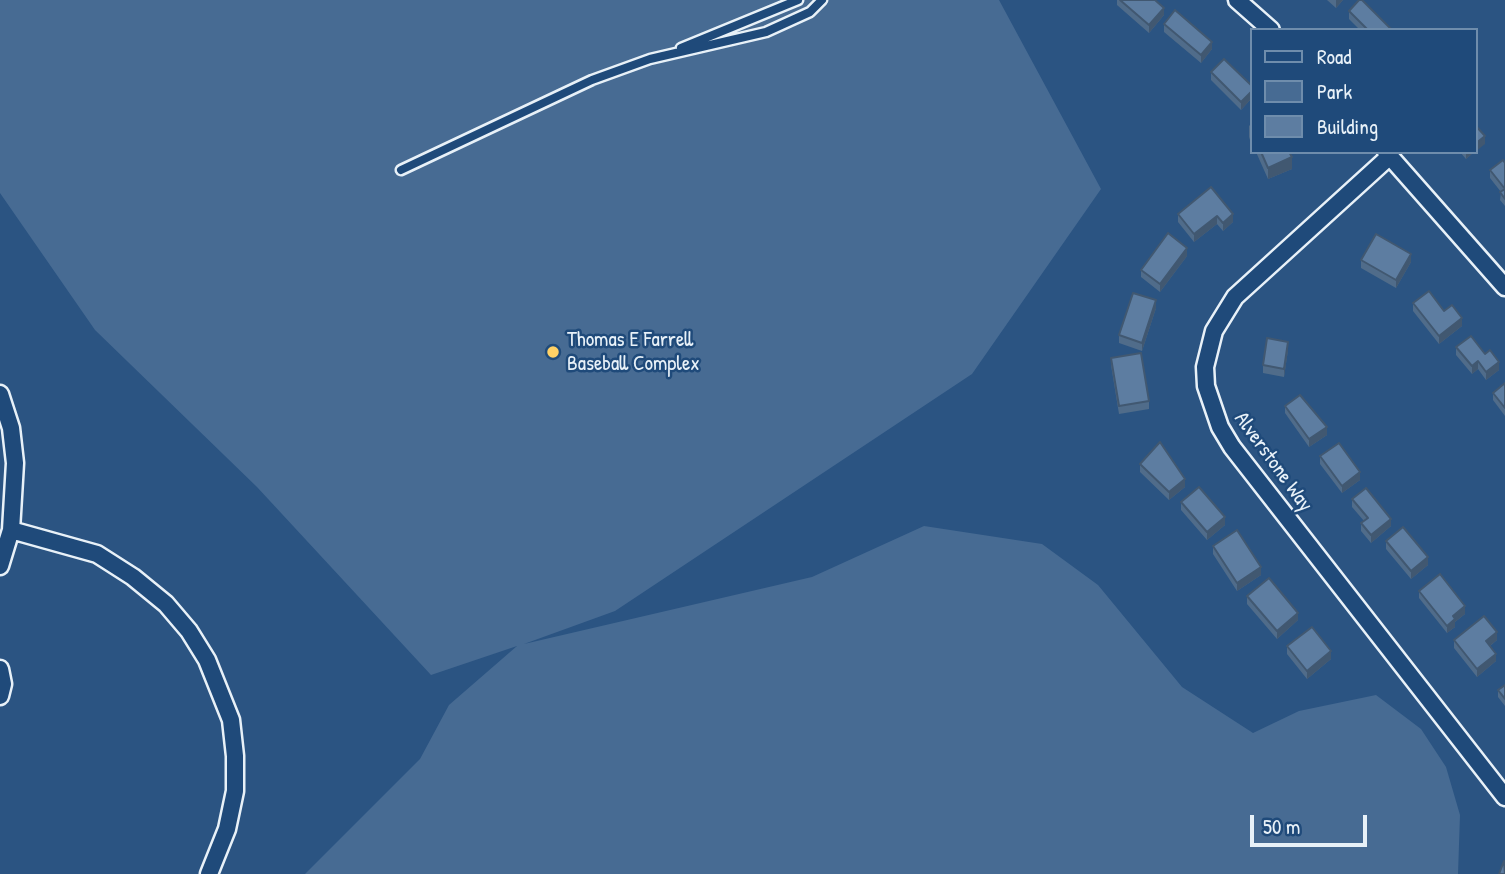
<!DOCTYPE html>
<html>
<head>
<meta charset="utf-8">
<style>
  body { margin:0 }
  #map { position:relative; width:1505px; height:874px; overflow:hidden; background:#2b5482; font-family:"Patrick Hand",sans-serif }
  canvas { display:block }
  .legend { position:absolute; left:1250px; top:28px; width:228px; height:126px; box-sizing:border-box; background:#1f4a7a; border:2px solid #6f8dac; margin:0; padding:9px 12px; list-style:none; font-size:21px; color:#e8f1f8 }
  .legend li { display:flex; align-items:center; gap:14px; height:35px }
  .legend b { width:35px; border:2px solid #6f8dac }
  .scale { position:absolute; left:1250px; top:815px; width:117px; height:32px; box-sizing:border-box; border:4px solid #e8f1f8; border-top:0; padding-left:9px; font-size:21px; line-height:24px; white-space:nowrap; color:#e8f1f8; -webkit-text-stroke:5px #1f4a7a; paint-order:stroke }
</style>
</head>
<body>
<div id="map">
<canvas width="1505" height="874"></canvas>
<ul class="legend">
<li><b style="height:9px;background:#1f4a7a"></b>Road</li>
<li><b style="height:19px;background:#476b93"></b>Park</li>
<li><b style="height:19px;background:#5d7da1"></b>Building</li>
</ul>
<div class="scale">50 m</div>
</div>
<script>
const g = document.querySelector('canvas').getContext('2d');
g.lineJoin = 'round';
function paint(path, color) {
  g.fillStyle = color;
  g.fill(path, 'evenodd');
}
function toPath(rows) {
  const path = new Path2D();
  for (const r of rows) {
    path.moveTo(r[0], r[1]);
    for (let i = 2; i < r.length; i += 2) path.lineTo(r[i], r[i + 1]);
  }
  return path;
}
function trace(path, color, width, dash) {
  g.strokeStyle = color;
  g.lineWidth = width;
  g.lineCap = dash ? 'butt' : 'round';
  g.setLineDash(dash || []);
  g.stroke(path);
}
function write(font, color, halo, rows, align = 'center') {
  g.font = font + ' "Patrick Hand",sans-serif';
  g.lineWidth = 5;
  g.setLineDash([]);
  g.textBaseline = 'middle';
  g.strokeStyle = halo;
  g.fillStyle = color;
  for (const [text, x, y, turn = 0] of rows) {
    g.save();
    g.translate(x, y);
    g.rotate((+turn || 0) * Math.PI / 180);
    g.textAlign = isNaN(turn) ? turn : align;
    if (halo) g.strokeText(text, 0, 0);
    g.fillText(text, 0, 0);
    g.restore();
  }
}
paint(toPath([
  [0,0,999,0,1101,189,972,374,615,611,524,644,812,577,924,526,1042,544,1098,585,1182,687,1253,733,1299,711,1376,695,1421,729,1446,767,1460,815,1458,874,305,874,420,759,449,705,517,646,431,675,257,487,95,330,0,193]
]), '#476b93');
const service = toPath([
  [681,48,798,0],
  [401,170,592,80,650,59,766,32,810,12,822,0]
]);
const minor = toPath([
  [1237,0,1271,30],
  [1386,152,1505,287],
  [1390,156,1235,297,1214,331,1205,367,1206,386,1220,427,1232,447,1505,797],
  [0,394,11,428,15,463,11,530,0,566],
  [11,530,97,554,133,577,166,604,189,631,207,660,231,720,235,756,235,791,227,829,209,874],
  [0,669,3,684,0,696]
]);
trace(service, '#e8f1f8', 13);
trace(minor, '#e8f1f8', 21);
trace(service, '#1f4a7a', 8);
trace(minor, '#1f4a7a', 16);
paint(toPath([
  [1117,0,1155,0,1164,15,1149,33,1117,5],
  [1327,0,1343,0,1336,8],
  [1349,11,1391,30,1360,30,1349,19],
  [1164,24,1212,49,1201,63,1164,32],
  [1211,72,1251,85,1251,99,1241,110,1211,80],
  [1251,124,1251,143,1249,137,1249,126],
  [1256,152,1289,152,1292,169,1268,179],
  [1460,152,1474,152,1466,159],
  [1505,163,1505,206,1500,200,1501,192,1490,178,1490,170],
  [1178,214,1233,214,1233,222,1223,231,1217,224,1194,242,1178,222],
  [1187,256,1160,292,1141,277,1141,270],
  [1361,260,1411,262,1396,288,1361,268],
  [1413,303,1444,311,1462,326,1439,344,1413,311],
  [1156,308,1142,351,1119,343,1119,335],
  [1456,347,1485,354,1499,370,1486,380,1478,369,1472,374,1456,355],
  [1288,350,1284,377,1263,373,1263,365],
  [1111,358,1149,401,1149,409,1119,414,1111,365],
  [1505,383,1505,416,1493,400,1493,393],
  [1285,406,1327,435,1309,447,1285,413],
  [1320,456,1360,480,1342,493,1320,464],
  [1140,464,1185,487,1169,500,1140,472],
  [1352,499,1391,526,1371,543,1361,531,1361,523,1364,521,1352,507],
  [1181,502,1225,525,1207,540,1181,510],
  [1386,541,1428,565,1411,579,1386,549],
  [1213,546,1261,575,1237,591,1213,554],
  [1419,591,1465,614,1455,622,1455,627,1447,633,1419,598],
  [1247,596,1298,620,1277,639,1247,604],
  [1454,640,1497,640,1490,646,1496,661,1477,677,1454,648],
  [1287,646,1331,659,1307,679,1287,654],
  [1505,685,1505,706,1498,697,1498,690]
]), '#506c8a');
paint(toPath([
  [1336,0,1343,0,1336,8],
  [1164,8,1164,15,1149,33,1149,25],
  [1212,42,1212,49,1201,63,1201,55],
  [1251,92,1251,99,1241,110,1241,102],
  [1485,136,1485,144,1475,152,1475,144],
  [1466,152,1474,152,1466,159],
  [1292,157,1292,169,1268,179,1268,168],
  [1233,214,1233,222,1223,231,1223,223],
  [1217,216,1217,224,1194,242,1194,234],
  [1187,248,1187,256,1160,292,1160,284],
  [1411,254,1411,262,1396,288,1396,280],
  [1156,300,1156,308,1142,351,1142,343],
  [1462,318,1462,326,1439,344,1439,336],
  [1288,342,1288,350,1284,377,1284,369],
  [1478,361,1478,369,1472,374,1472,366],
  [1499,362,1499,370,1486,380,1486,372],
  [1327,427,1327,435,1309,447,1309,439],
  [1360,472,1360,480,1342,493,1342,486],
  [1185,479,1185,487,1169,500,1169,492],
  [1225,517,1225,525,1207,540,1207,532],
  [1391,519,1391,526,1371,543,1371,535],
  [1428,557,1428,565,1411,579,1411,571],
  [1261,567,1261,575,1237,591,1237,583],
  [1465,606,1465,614,1455,622,1455,627,1447,633,1447,626,1453,616],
  [1298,613,1298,620,1277,639,1277,631],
  [1497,632,1497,640,1486,649,1486,641],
  [1331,651,1331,659,1307,679,1307,671],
  [1496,654,1496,661,1477,677,1477,669]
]), '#415871');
const building = toPath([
  [1120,0,1155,0,1164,8,1149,25,1120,0],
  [1359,0,1362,0,1391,29,1368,30,1349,11,1359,0],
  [1175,10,1212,42,1201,55,1164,24,1175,10],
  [1224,59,1251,85,1251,92,1241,102,1211,72,1224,59],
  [1475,125,1485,136,1475,144,1475,125],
  [1261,152,1289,152,1292,157,1268,168,1261,152],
  [1503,160,1505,163,1505,199,1500,192,1505,189,1490,170,1503,160],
  [1211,187,1233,214,1223,223,1217,216,1194,234,1178,214,1211,187],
  [1168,233,1187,248,1160,284,1141,270,1168,233],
  [1376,234,1411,254,1396,280,1361,260,1376,234],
  [1429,291,1444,311,1452,305,1462,318,1439,336,1413,303,1429,291],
  [1133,293,1156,300,1142,343,1119,335,1133,293],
  [1471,336,1485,354,1490,350,1499,362,1486,372,1478,361,1472,366,1456,347,1471,336],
  [1267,338,1288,342,1284,369,1263,365,1267,338],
  [1141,353,1149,401,1119,406,1111,358,1141,353],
  [1505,383,1505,408,1493,393,1505,383],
  [1300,395,1327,427,1309,439,1285,406,1300,395],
  [1160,442,1185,479,1169,492,1140,464,1160,442],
  [1339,443,1360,472,1342,486,1320,456,1339,443],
  [1199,487,1225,517,1207,532,1181,502,1199,487],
  [1366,488,1391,519,1371,535,1361,523,1368,518,1352,499,1366,488],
  [1403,527,1428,557,1411,571,1386,541,1403,527],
  [1237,530,1261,567,1237,583,1213,546,1237,530],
  [1440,574,1465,606,1453,616,1455,619,1447,626,1419,591,1440,574],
  [1269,578,1298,613,1277,631,1247,596,1269,578],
  [1484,616,1497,632,1486,641,1496,654,1477,669,1454,640,1484,616],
  [1312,627,1331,651,1307,671,1287,646,1312,627],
  [1505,685,1505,699,1498,690,1505,685],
  [1504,861,1505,874,1499,874,1504,861]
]);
paint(building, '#5d7da1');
trace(building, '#415871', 2);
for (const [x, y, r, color] of [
  [553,352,7,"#ffd166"]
]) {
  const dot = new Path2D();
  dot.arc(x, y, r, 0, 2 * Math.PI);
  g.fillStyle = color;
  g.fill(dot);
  trace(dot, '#1f4a7a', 2.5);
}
write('21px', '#e8f1f8', '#1f4a7a', [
  ["Thomas E Farrell",567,340],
  ["Baseball Complex",567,364]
], 'left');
write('21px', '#e8f1f8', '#1f4a7a', [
  ["Alverstone Way",1273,462,54]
]);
</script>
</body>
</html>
